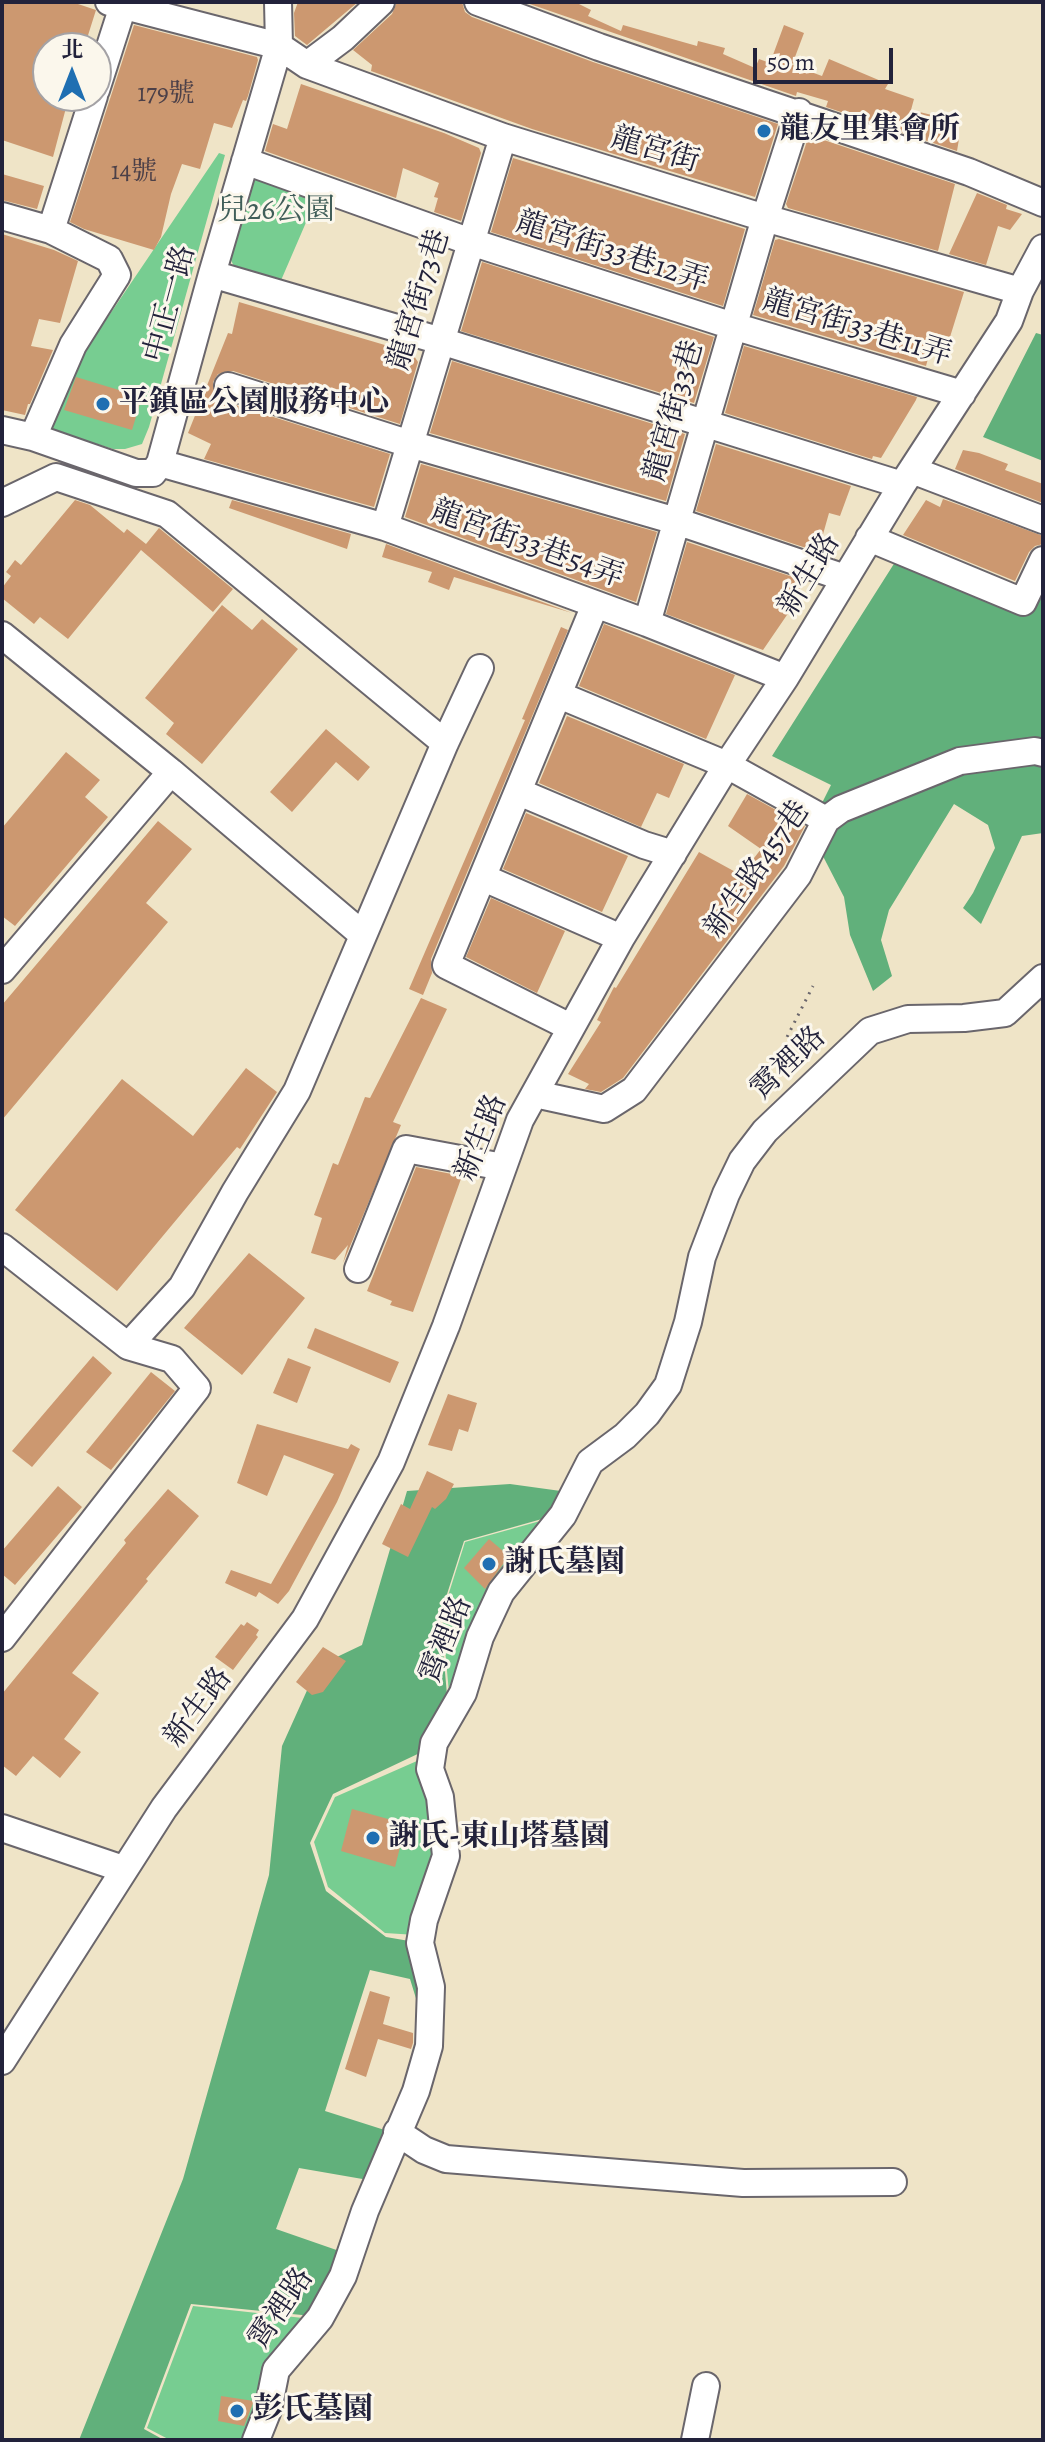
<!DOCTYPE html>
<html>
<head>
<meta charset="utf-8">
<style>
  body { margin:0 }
  #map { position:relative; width:1045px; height:2442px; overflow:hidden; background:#efe4c7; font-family:Alegreya,"Noto Serif TC",serif }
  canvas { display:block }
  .frame { position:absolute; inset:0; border:4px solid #22223b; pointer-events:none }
  .north { position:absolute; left:32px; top:32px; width:80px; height:80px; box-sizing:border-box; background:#fbf7ec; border:2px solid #a4a2a5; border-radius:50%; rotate:0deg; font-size:22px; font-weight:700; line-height:32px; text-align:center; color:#22223b }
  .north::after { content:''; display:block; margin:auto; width:28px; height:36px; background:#1f6fb2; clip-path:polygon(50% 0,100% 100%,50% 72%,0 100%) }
  .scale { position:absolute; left:753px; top:48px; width:140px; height:36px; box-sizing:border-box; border:4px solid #22223b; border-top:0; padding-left:10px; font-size:24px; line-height:28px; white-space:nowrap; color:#22223b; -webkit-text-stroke:6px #fbf7ec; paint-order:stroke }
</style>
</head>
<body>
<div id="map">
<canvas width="1045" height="2442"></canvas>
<div class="frame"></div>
<div class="north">北</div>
<div class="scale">50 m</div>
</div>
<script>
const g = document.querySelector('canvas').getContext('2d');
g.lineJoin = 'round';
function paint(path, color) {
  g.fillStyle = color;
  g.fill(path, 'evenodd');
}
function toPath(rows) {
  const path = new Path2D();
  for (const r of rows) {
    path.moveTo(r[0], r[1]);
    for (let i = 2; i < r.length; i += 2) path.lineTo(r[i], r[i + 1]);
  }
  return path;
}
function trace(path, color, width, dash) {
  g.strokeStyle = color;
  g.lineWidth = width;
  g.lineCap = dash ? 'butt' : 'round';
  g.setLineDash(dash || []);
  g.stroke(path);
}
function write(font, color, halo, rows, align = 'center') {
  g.font = font + ' Alegreya,"Noto Serif TC",serif';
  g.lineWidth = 6;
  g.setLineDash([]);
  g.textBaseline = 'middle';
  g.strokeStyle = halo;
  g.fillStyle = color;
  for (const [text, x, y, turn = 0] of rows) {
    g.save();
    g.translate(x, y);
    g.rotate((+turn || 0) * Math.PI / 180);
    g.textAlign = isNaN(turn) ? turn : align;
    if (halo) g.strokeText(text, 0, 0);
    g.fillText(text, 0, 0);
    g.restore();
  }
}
paint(toPath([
  [219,153,225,155,149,427,142,444,125,449,113,449,46,428,45,410],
  [259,172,320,190,279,285,238,275,230,258,251,184],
  [558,1516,450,1704,442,1615,465,1542],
  [426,1757,441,1844,416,1935,385,1933,328,1887,314,1842,335,1797],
  [193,2306,312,2319,251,2440,170,2440,147,2428]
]), '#77cd91');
paint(toPath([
  [1036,333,1043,335,1043,461,983,437],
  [897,559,1022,599,1043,560,1043,833,1022,836,981,924,963,908,973,893,995,848,988,825,954,804,889,910,881,940,892,976,873,991,850,935,844,897,809,829,831,785,772,756],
  [510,1484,568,1492,556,1515,464,1541,440,1616,448,1706,424,1751,333,1794,310,1843,326,1891,386,1937,415,1942,427,2034,410,1979,370,1970,325,2111,394,2133,374,2181,299,2168,276,2229,348,2254,312,2316,191,2304,144,2429,164,2440,79,2440,183,2179,269,1875,282,1746,318,1666,362,1645,407,1491]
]), '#61b07b');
paint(toPath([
  [2,2,72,2,96,10,84,48,48,48,48,96,67,104,53,157,2,140],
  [298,2,358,2,307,45,295,36,294,13],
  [397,2,462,2,465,12,472,17,593,62,778,124,755,197,532,129,371,71,372,65,353,50,392,14],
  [524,2,575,2,591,10,588,16,621,31,623,25,697,46,698,41,725,48,723,54,755,68,759,59,770,63,784,25,804,33,792,65,822,76,829,59,888,84,885,89,914,99,911,110,936,116,934,121,947,124,944,136,959,139,957,151,826,107,828,101,797,92,796,96],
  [134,25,257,57,258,60,248,96,246,101,243,100,232,128,214,123,200,169,182,164,171,194,161,237,154,250,84,229,70,222],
  [301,84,444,133,479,148,481,153,461,221,434,212,438,198,434,197,439,183,403,168,396,198,265,151,273,124,287,129],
  [809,135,955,184,938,251,788,208,786,204],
  [513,158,745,229,723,306,491,232],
  [2,174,44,186,37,209,2,200],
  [977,193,1007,205,1006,209,1022,214,1010,230,998,226,986,265,949,254],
  [2,234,54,250,78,261,60,323,39,319,31,346,53,350,30,404,28,404,25,415,2,410],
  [779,239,964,292,950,337,935,333,926,366,753,315,775,240],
  [482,262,714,337,694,403,461,331],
  [239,302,412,353,418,362,400,424,233,371,218,374,213,382,216,396,223,401,390,454,374,507,204,459,211,444,188,433,228,333,232,334],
  [744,346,917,397,916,400,881,458,873,456,872,459,725,413],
  [452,361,685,434,666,501,430,433],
  [76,377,142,397,132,430,64,410],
  [716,444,851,486,840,516,829,513,818,552,696,511],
  [963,450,979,453,1008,464,1005,470,1043,484,1043,503,955,469],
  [421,464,657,532,636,602,405,517],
  [943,499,1043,536,1043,544,1035,546,1029,552,1015,581,903,535,926,500,940,507],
  [75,500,90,505,124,533,127,529,146,544,159,528,233,589,213,612,141,550,68,639,40,617,34,624,2,598,2,588,11,576,6,572,15,560,21,565],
  [232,500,351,534,347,549,229,508],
  [687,542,805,581,786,610,789,612,763,650,666,614],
  [386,544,572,613,454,577,449,590,428,582,432,572,382,557],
  [222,605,252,630,262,619,298,649,202,764,166,734,174,723,145,698],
  [604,624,735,675,706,739,579,686],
  [561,627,568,630,431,959,432,973,423,995,409,989,525,720,522,719],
  [567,716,684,764,669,798,657,793,641,827,539,783],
  [326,729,370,767,358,781,336,762,292,812,270,792],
  [66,752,100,780,85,797,108,817,15,926,2,916,2,828],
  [747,794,805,826,784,866,623,1078,601,1092,585,1089,589,1084,568,1074,601,1022,597,1020,614,987,616,988,699,852,741,875,761,849,728,826],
  [526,813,628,856,602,912,503,869],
  [158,821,192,849,146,903,168,922,2,1120,2,1005],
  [491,898,565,931,537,993,466,957],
  [421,998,447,1009,393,1122,401,1125,343,1263,348,1245,335,1260,311,1253,322,1218,314,1215,333,1163,338,1165,365,1097,370,1098],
  [246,1068,277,1092,240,1149,237,1147,117,1291,15,1210,122,1079,193,1136],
  [416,1167,462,1176,413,1312,390,1305,392,1301,367,1291],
  [249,1253,305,1298,242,1375,184,1328],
  [315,1328,399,1362,390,1383,307,1348],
  [93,1356,112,1373,32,1467,12,1451],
  [288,1358,311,1367,297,1403,273,1393],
  [151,1372,175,1391,111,1470,86,1452],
  [448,1394,477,1403,468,1432,459,1429,452,1451,428,1445],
  [257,1424,348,1449,351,1444,360,1449,337,1502,289,1591,278,1604,259,1592,256,1597,225,1583,231,1570,271,1584,334,1474,284,1455,267,1496,237,1483],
  [427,1471,454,1484,446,1499,435,1509,432,1507,408,1557,382,1544,401,1504,410,1509],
  [58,1486,82,1507,15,1585,2,1574,2,1551],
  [168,1489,199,1516,146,1579,148,1581,72,1673,99,1693,64,1739,81,1752,60,1778,33,1756,16,1776,2,1765,2,1694,126,1543,124,1540],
  [489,1539,509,1556,485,1589,464,1568],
  [247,1622,259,1630,256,1635,258,1637,233,1670,215,1657,241,1624,244,1626],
  [323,1647,346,1661,323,1692,312,1695,296,1682],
  [352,1809,406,1824,395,1867,341,1851],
  [370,1991,390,1997,383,2024,413,2033,413,2043,411,2049,378,2039,366,2077,345,2069],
  [221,2396,254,2401,244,2426,218,2421]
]), '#cc9870');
const minor = toPath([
  [109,2,279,46,307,65,503,137,765,218,1020,291],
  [478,2,599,47,969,172,1043,203],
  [307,65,343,38,381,2],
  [96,90,123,6],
  [245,161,471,242,733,326,962,394],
  [2,216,51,230,109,259,117,275,73,345,33,437],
  [51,230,94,96],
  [212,274,441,341,902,485],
  [228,386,410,444,676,521,845,578],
  [2,430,33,437,136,473,153,473,160,463,212,274,279,46,278,2],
  [160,463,385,527,647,623,785,678],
  [912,470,1043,520],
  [2,503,56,477,167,514,445,743],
  [385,527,503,137],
  [869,538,1023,602,1043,560],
  [647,623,765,218,799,112],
  [2,635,171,772,363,935],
  [559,695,727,765,826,820],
  [519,792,644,845,673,854],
  [484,878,621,938],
  [2,970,171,772],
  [570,1027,446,965,595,605],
  [535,1094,604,1109,634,1090,798,875,826,820,841,809,960,761,1035,751,1043,753],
  [2,1247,128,1346,172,1359,197,1388,2,1638],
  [358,1269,406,1149,503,1167],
  [128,1346,182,1287,235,1192,297,1091,445,743,480,668],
  [2,1828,123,1869],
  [2,2061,164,1808,305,1619,391,1462,446,1326,520,1120,621,938,727,765,785,678,902,485,1009,321,1020,291,1043,248],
  [397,2132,424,2150,446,2159,743,2183,893,2182],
  [256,2440,268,2410,276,2370,320,2318,343,2276,365,2211,416,2091,429,2046,431,1987,420,1943,424,1920,446,1856,440,1797,430,1769,434,1743,463,1693,480,1637,501,1592,563,1515,590,1462,625,1436,647,1414,668,1385,688,1322,702,1257,726,1194,742,1161,765,1131,870,1031,908,1019,964,1018,1005,1013,1043,978],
  [695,2440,706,2386]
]);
trace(minor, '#6a666c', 30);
trace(toPath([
  [811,1055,786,1039,813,986]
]), '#6a666c', 3, [2, 6]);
trace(minor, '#fff', 26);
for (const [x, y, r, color] of [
  [764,131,8,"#1f6fb2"],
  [103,404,8,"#1f6fb2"],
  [489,1564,8,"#1f6fb2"],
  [373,1838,8,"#1f6fb2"],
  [237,2411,8,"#1f6fb2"]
]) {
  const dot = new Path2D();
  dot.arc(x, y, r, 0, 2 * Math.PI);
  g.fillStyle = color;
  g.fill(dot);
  trace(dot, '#fbf7ec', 3);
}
write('26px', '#4c4048', null, [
  ["179號",166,95],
  ["14號",134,173]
]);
write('bold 30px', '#22223b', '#fbf7ec', [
  ["龍友里集會所",780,131],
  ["平鎮區公園服務中心",119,404],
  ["謝氏墓園",505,1564],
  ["謝氏-東山塔墓園",389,1838],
  ["彭氏墓園",253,2411]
], 'left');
write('30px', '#22223b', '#fbf7ec', [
  ["龍宮街",655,151,17],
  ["龍宮街33巷12弄",612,253,18],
  ["龍宮街73巷",420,300,-73],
  ["中正一路",171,304,-75],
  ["龍宮街33巷11弄",857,329,17],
  ["龍宮街33巷",675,411,-74],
  ["龍宮街33巷54弄",527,545,20],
  ["新生路",810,575,-59],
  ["新生路457巷",758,870,-55],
  ["霄裡路",789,1064,-44],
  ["新生路",482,1138,-68],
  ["霄裡路",447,1640,-68],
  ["新生路",199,1708,-53],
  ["霄裡路",282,2309,-56]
]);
write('30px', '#405e59', '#fbf7ec', [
  ["兒26公園",276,212]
]);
</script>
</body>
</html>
